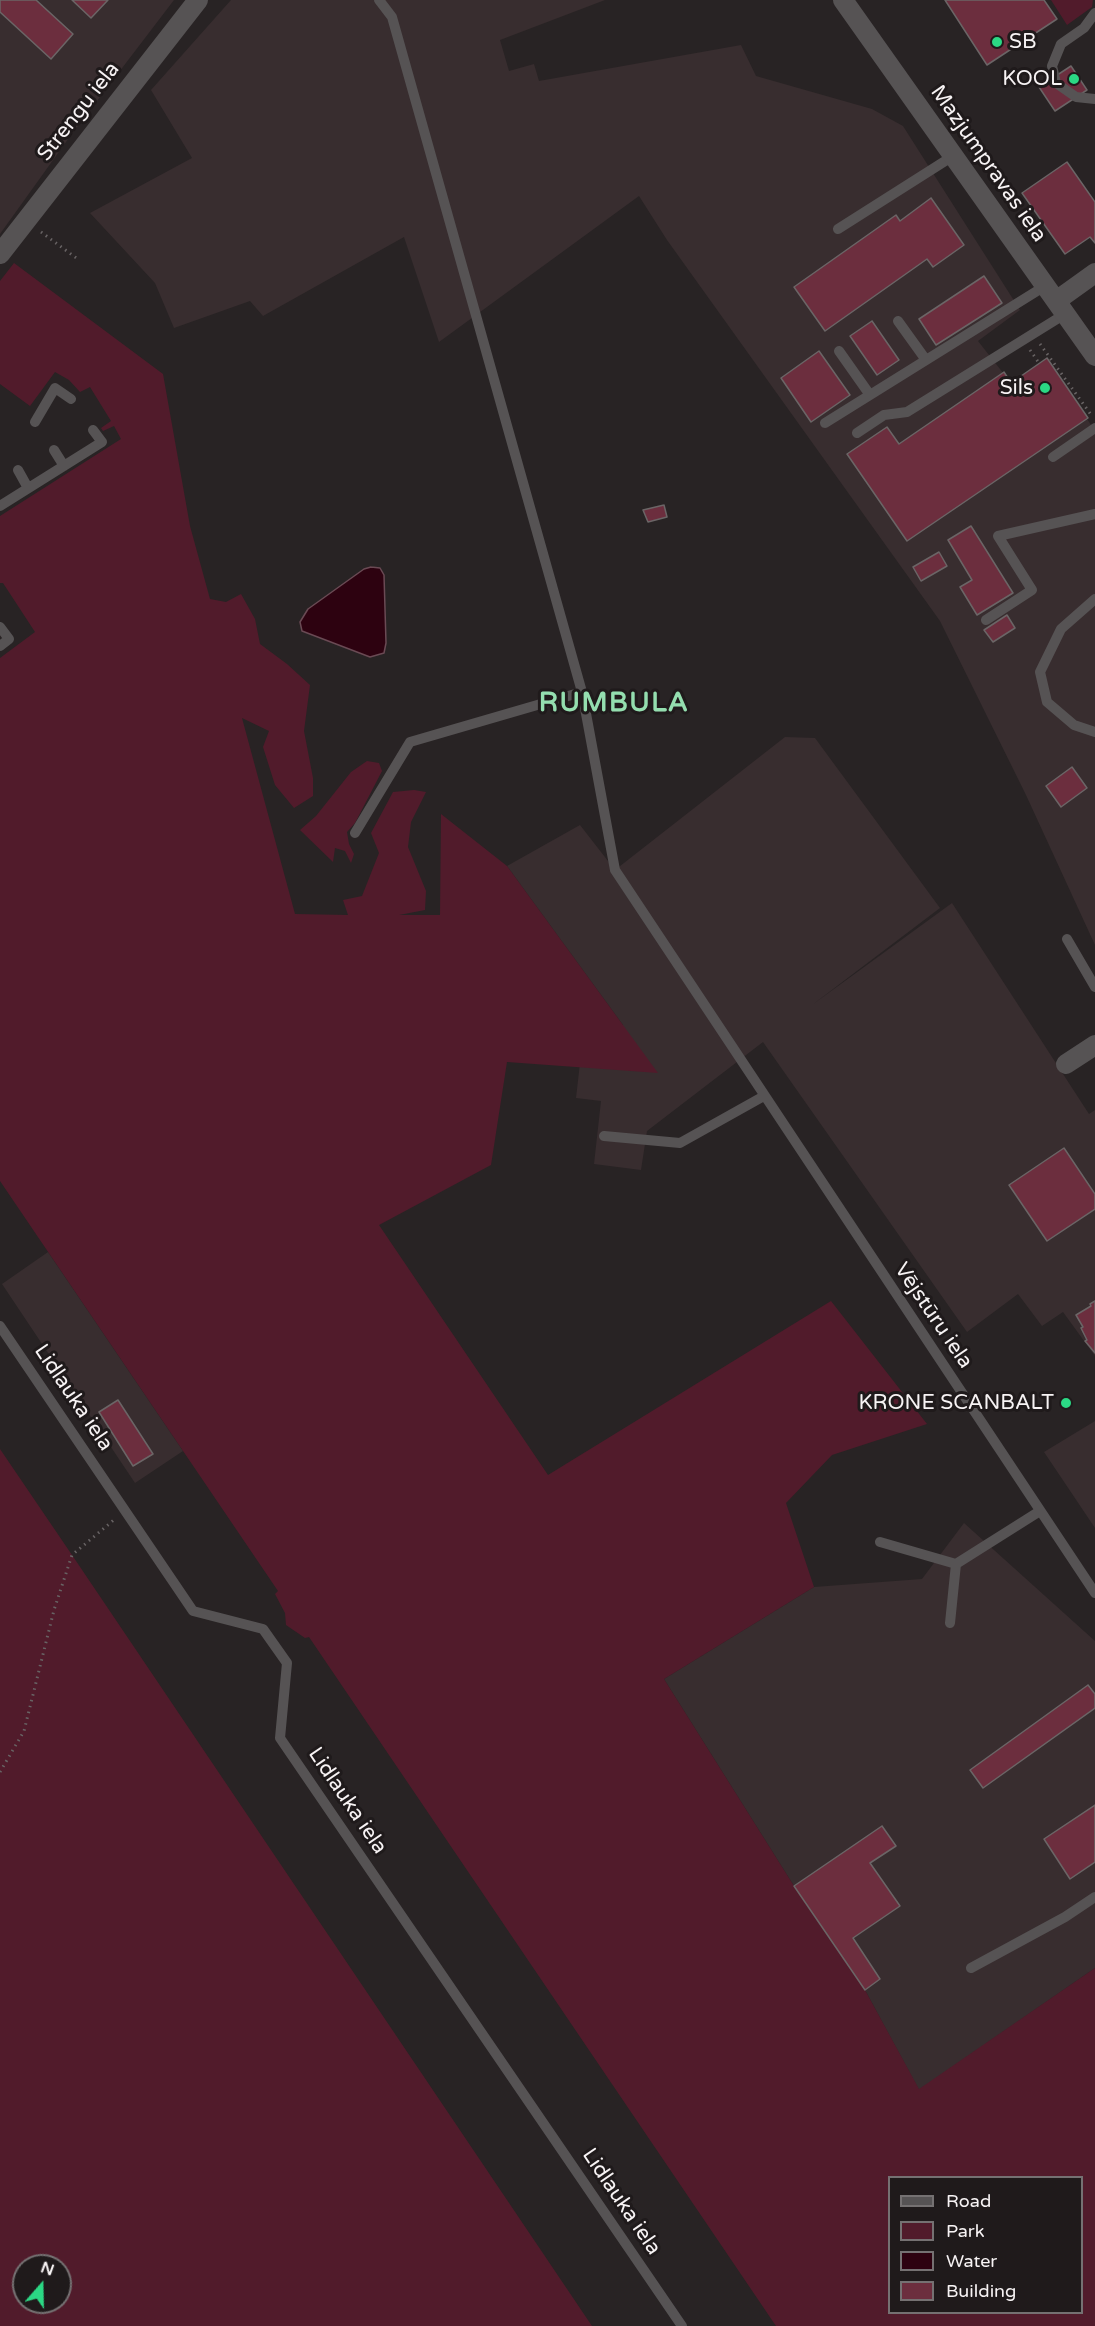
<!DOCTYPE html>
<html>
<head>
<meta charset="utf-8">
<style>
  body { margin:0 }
  #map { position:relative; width:1095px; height:2326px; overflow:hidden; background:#282324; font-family:"Varela Round",sans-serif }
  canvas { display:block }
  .legend { position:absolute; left:888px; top:2176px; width:195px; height:138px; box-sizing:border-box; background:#1f1a1b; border:2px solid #757172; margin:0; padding:8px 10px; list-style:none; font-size:18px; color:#f7f3f4 }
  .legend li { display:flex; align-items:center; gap:12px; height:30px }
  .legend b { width:30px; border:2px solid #757172 }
  .north { position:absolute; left:12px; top:2254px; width:60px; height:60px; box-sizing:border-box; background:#1f1a1b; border:2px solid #757172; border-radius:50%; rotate:20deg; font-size:16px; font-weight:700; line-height:24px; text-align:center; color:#f7f3f4 }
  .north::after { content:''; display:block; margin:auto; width:21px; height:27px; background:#2bd884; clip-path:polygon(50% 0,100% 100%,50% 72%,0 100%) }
</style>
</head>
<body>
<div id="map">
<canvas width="1095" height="2326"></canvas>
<ul class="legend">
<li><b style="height:8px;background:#565354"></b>Road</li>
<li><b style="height:16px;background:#511b2b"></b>Park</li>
<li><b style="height:16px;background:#2d0210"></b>Water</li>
<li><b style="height:16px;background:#6c2e3e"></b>Building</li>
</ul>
<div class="north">N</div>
</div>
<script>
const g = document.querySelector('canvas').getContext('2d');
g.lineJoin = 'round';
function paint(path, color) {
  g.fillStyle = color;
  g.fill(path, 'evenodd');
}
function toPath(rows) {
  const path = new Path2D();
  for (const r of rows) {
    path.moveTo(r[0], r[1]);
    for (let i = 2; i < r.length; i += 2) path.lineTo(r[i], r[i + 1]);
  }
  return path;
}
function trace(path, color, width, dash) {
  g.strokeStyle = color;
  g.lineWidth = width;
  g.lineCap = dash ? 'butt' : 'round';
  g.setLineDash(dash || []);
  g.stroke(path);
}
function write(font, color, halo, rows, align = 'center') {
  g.font = font + ' "Varela Round",sans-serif';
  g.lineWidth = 6;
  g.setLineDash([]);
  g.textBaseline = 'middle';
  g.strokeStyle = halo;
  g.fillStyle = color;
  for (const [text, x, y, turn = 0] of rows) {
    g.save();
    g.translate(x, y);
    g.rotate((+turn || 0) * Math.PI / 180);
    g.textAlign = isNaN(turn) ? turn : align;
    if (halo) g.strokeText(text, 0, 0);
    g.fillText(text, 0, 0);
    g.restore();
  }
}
paint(toPath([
  [0,0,174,0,71,135,0,234],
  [231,0,605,0,500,40,509,71,534,64,539,81,741,45,756,76,872,109,903,126,1020,310,978,341,1011,383,1047,358,1095,431,1095,945,1026,795,940,621,667,240,639,196,439,342,404,237,263,316,250,301,174,328,155,283,90,213,192,158,151,90],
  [785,737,815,738,940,908,812,1005,952,903,1089,1114,1095,1110,1095,1356,1063,1312,1042,1326,1018,1294,967,1332,763,1042,647,1131,641,1170,594,1164,601,1101,576,1098,581,1054,623,1025,507,866,580,825,615,870],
  [48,1252,183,1451,135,1483,2,1284],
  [1095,1421,1095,1528,1044,1452],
  [964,1523,1095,1641,1095,1968,919,2090,865,1990,794,1886,664,1679,814,1587,922,1579]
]), '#382d2f');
paint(toPath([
  [1051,0,1093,0,1092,7,1067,25],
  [14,263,163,374,190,526,210,599,226,602,241,594,255,619,260,644,287,664,310,685,304,731,313,778,313,796,294,808,275,785,263,747,269,731,242,718,295,914,348,915,343,900,362,896,379,853,371,833,393,792,414,790,426,792,411,822,408,847,426,891,425,910,399,915,440,915,441,814,507,866,658,1073,507,1062,491,1165,379,1225,548,1475,831,1301,927,1424,832,1455,786,1503,814,1587,664,1679,794,1886,865,1990,919,2089,1095,1968,1095,2326,776,2326,309,1637,305,1638,286,1625,285,1613,275,1594,278,1591,0,1181,0,658,35,632,3,583,0,583,0,516,121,439,114,426,103,431,101,428,111,421,90,387,80,392,69,380,55,372,30,406,0,384,0,281],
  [890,2178,1082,2178,1082,2312,890,2312],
  [367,761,379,763,382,771,355,823,347,832,349,844,354,854,351,863,345,851,335,848,333,862,300,830,316,816,351,772],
  [0,1449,72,1555,592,2326,0,2326],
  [24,2266,60,2266,60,2302,24,2302]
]), '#511b2b');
const water = toPath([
  [371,567,380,568,384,575,386,643,384,653,370,657,302,631,300,622,308,609,364,569,371,567]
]);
paint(water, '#2d0210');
trace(water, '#6a4a54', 1.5);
const building = toPath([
  [0,0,36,0,73,34,51,59,0,12,0,0],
  [72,0,108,0,91,18,72,0],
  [945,0,1044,0,1057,19,987,65,945,0],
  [1071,66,1087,90,1055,111,1039,87,1071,66],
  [1067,162,1095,202,1095,243,1090,237,1065,254,1022,193,1067,162],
  [931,198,964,245,933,267,927,259,825,331,794,287,896,215,900,221,931,198],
  [984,276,1002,303,936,345,919,319,984,276],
  [872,321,899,360,877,375,850,336,872,321],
  [819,351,850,395,811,422,781,378,819,351],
  [1047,358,1088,418,907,541,847,454,887,427,899,444,1004,372,1011,383,1047,358],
  [664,505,667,517,648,522,643,510,664,505],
  [971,526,1013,593,977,615,960,587,972,580,948,540,971,526],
  [939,552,947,566,921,581,913,567,939,552],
  [1007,615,1015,628,993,642,984,630,1007,615],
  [1072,767,1087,788,1061,807,1046,786,1072,767],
  [1064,1148,1095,1194,1095,1209,1047,1241,1009,1185,1064,1148],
  [1095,1301,1095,1353,1085,1341,1087,1340,1081,1328,1083,1327,1076,1315,1091,1306,1090,1304,1095,1301],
  [118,1400,153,1454,133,1466,99,1412,118,1400],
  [1088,1685,1095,1694,1095,1708,983,1788,970,1770,1088,1685],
  [1095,1805,1095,1862,1070,1879,1044,1839,1095,1805],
  [882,1826,896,1846,870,1863,900,1906,853,1938,880,1979,865,1990,794,1886,882,1826]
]);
paint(building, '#6c2e3e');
trace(building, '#6b6566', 1.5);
trace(toPath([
  [41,232,79,260],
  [1040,344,1092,416],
  [1030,350,1039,363],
  [0,1772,24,1731,54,1610,72,1555,115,1519]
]), '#686364', 3, [1.5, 4.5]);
trace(toPath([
  [379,0,392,17,582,692,615,870,1095,1593],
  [1095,13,1084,28,1061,44,1052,66,1056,83,1076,97,1095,99],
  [838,229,953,156],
  [898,321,926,360],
  [839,351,870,395],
  [35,422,55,388,71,399],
  [825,423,1045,286],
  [857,433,884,415,907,412,1065,314],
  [54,450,64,466],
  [1053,457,1095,428],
  [18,470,28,488],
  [0,506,102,442,93,430],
  [1095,599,1061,629,1040,672,1047,702,1074,725,1095,732],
  [986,620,1032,590,998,536,1095,514],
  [0,627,9,639,0,646],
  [355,833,410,742,582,692],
  [1067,939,1095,987],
  [604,1136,680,1143,764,1096],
  [0,1326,193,1611,263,1629,287,1663,280,1738,682,2326],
  [880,1542,956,1564,1040,1511],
  [950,1623,956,1564],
  [971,1968,1065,1917,1095,1897]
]), '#565354', 10);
trace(toPath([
  [843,0,1095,356],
  [0,254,198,0],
  [1056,301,1095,273],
  [1066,1064,1095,1045]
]), '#565354', 20);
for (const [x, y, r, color] of [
  [997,42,6,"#2bd884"],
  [1074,79,6,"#2bd884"],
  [1045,388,6,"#2bd884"],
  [1066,1403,6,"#2bd884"]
]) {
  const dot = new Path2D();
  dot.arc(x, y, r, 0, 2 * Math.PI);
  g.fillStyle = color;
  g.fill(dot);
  trace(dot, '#1f1a1b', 2);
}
write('21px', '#f7f3f4', '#1f1a1b', [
  ["SB",1009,42,"left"],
  ["KOOL",1062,79],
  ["Sils",1033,388],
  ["KRONE SCANBALT",1054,1403]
], 'right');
write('21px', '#f7f3f4', '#1f1a1b', [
  ["Strengu iela",79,112,-52],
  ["Mazjumpravas iela",988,164,55],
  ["Vējstūru iela",933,1316,56],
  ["Lidlauka iela",73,1398,56],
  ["Lidlauka iela",347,1801,56],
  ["Lidlauka iela",621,2202,56]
]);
g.letterSpacing = '1.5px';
write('bold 27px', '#94deaf', '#1f1a1b', [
  ["RUMBULA",614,704]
]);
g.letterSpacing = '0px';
</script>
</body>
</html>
